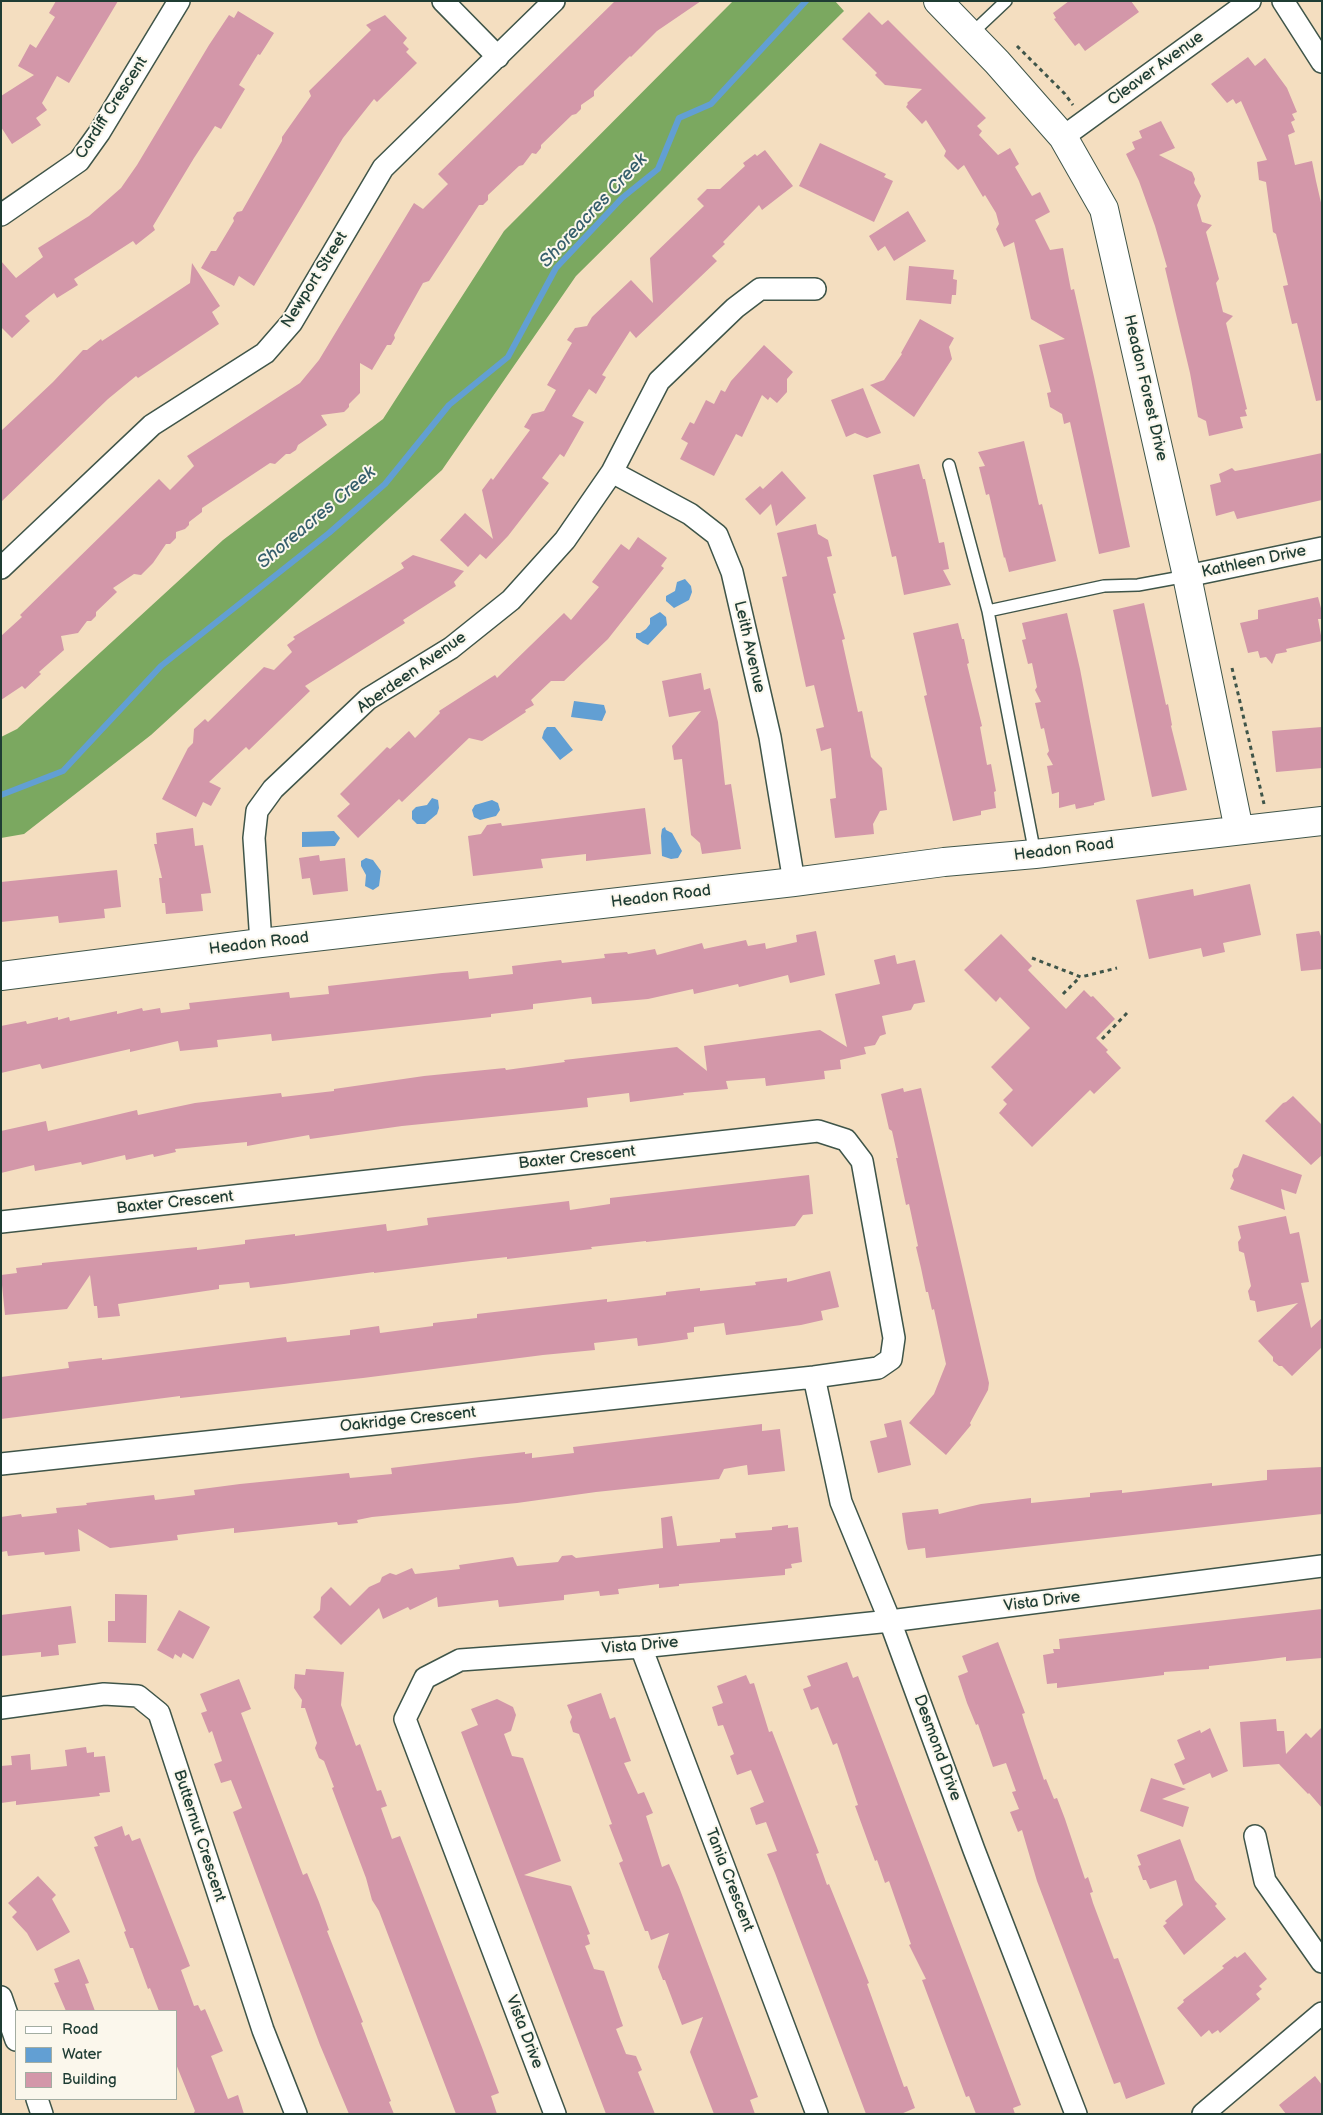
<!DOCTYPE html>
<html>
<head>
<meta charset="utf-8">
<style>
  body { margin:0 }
  #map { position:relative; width:1323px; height:2115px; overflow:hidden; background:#f4dec0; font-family:"Balsamiq Sans",sans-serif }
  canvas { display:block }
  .frame { position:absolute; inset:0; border:2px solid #1f3d34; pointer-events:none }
  .legend { position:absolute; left:15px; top:2010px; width:162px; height:90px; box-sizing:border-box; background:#fbf7ec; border:1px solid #a3ada2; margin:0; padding:6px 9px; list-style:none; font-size:15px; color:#1f3d34 }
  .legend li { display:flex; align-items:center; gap:10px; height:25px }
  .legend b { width:25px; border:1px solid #a3ada2 }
</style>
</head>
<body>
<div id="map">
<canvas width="1323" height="2115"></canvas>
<div class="frame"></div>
<ul class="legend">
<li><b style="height:6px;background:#fff"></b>Road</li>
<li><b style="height:14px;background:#629fd3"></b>Water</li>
<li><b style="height:14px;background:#d397a9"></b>Building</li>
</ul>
</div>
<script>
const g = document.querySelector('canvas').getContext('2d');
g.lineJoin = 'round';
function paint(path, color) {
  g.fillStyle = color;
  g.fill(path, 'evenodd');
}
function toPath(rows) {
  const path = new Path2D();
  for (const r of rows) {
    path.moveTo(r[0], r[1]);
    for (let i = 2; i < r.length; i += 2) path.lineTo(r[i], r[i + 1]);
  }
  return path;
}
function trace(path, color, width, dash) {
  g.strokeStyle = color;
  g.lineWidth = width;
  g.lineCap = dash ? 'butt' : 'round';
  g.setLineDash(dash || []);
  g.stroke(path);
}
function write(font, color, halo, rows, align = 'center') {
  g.font = font + ' "Balsamiq Sans",sans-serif';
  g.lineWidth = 4;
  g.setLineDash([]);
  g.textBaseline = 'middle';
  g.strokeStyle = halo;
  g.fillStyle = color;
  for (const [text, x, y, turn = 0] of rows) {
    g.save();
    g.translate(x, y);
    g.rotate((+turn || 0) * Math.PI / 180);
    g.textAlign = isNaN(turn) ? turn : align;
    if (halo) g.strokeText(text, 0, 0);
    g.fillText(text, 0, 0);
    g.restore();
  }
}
paint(toPath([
  [733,1,835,1,844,11,576,276,442,470,151,735,24,834,1,838,1,737,17,729,223,540,383,419,504,231]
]), '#7ba860');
paint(toPath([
  [685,579,691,586,692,592,689,600,674,608,666,601,666,596,675,591,677,582],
  [660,612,666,617,667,625,648,645,643,643,636,638,636,633,640,633,646,629,650,624,650,618],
  [574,701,604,705,606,712,602,721,571,717],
  [547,727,555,727,573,750,560,760,542,738,544,731],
  [432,798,438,800,439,808,437,814,425,824,417,824,412,819,412,811,416,807,427,805],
  [492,800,498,803,500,810,496,816,480,820,474,817,472,810,475,805],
  [665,827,666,830,672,833,682,851,678,858,671,859,662,856,661,836,662,829],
  [334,831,340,838,335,846,302,847,302,832],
  [366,858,373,860,381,871,379,886,373,890,365,886,366,875,361,866,361,861]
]), '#629fd3');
trace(toPath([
  [1,795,63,771,161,666,329,533,385,484,449,405,508,357,556,268,622,198,658,169,679,118,711,104,806,1]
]), '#629fd3', 6);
paint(toPath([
  [56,1,118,1,69,83,57,76,42,103,47,110,36,118,41,125,12,144,1,127,1,96,34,75,18,66,30,44,36,48,55,17,49,13],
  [615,1,701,1,657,31,631,57,630,56,594,91,594,96,581,105,581,109,576,114,572,115,541,145,541,148,536,154,532,153,523,165,519,166,488,195,488,200,483,205,479,205,429,281,423,283,400,324,394,335,395,338,391,345,387,345,372,370,360,363,360,393,349,404,349,407,344,412,321,415,327,425,298,445,296,450,290,454,286,454,275,464,270,463,202,508,202,512,189,522,189,525,185,529,176,532,176,538,170,544,166,544,153,563,141,575,134,574,113,588,117,592,96,612,96,616,91,621,87,621,78,633,61,636,64,650,39,672,41,674,25,689,22,686,1,700,1,636,22,617,20,615,159,479,170,490,194,466,187,456,300,383,319,360,414,203,423,209,448,184,438,174],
  [1069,1,1131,1,1139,12,1085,51,1079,43,1075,46,1054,19,1056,18,1053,13],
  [238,11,274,33,260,55,258,54,239,85,245,89,221,129,215,126,194,158,153,226,155,230,136,245,133,241,74,279,78,285,57,298,54,293,25,316,30,321,12,338,1,327,1,261,16,278,43,257,38,248,89,216,121,188,137,165,209,45,229,15,234,18],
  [869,12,882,25,888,20,986,118,977,126,982,131,979,135,998,155,1010,148,1019,164,1015,167,1032,196,1040,192,1050,212,1035,220,1050,250,1063,248,1071,290,1074,289,1094,377,1130,547,1099,554,1070,422,1064,424,1062,414,1050,407,1047,393,1051,392,1039,345,1065,339,1031,319,1014,242,1004,247,996,229,999,224,996,213,985,195,983,197,964,165,958,170,944,156,946,151,926,120,922,124,906,107,908,104,907,103,922,89,885,85,875,75,877,73,842,39],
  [385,15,407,38,403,43,409,49,406,52,417,63,377,102,374,99,343,138,254,286,239,276,234,286,201,268,211,251,216,251,234,221,233,218,237,212,242,211,282,141,282,137,311,96,309,91,371,30,366,25],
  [1248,57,1255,66,1265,58,1287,88,1297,112,1292,114,1295,120,1291,122,1295,132,1288,135,1295,165,1312,161,1316,181,1322,207,1322,400,1316,401,1297,323,1292,324,1283,286,1288,285,1276,234,1273,232,1266,182,1259,180,1257,162,1267,160,1241,101,1236,104,1233,99,1227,103,1211,84],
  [1161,121,1175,148,1159,155,1192,172,1195,179,1194,183,1201,196,1197,205,1202,222,1212,225,1206,232,1219,279,1216,283,1223,312,1233,316,1226,323,1247,409,1245,410,1247,416,1240,417,1243,428,1209,436,1206,421,1198,417,1190,373,1165,268,1167,267,1155,226,1139,181,1126,154,1135,149,1132,142,1142,138,1139,131],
  [820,143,886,174,884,177,893,181,874,222,799,186],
  [765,150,793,186,762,210,759,205,723,242,725,244,712,256,717,261,636,338,630,331,602,375,606,377,596,394,589,389,572,416,584,422,564,457,560,454,542,478,549,483,508,536,486,559,480,554,468,567,440,540,465,513,493,539,482,490,491,478,493,480,530,430,524,427,532,414,544,411,556,390,547,385,572,343,567,340,575,328,587,326,592,317,631,280,653,303,650,258,704,206,697,199,707,189,720,189,745,166,743,163,755,154,757,156],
  [908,211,926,241,894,261,885,246,878,251,869,236],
  [192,263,220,306,212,312,219,324,138,378,136,376,108,399,1,502,1,431,53,382,83,350,87,350,101,339,102,341,190,283],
  [909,266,954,270,953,279,957,280,956,295,952,295,951,304,906,300],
  [920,319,954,338,949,347,952,359,914,417,870,385,884,380,902,354,901,353],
  [764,345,793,372,787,379,787,392,777,403,770,397,768,400,762,395,742,437,736,434,714,476,680,459,688,443,681,439,690,422,694,424,706,400,714,404,721,390,725,392,731,381],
  [863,388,881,433,867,438,855,433,846,437,831,400],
  [1024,441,1039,505,1042,504,1056,561,1009,572,1005,557,1004,558,989,494,986,495,979,467,985,466,978,452],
  [1322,453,1322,500,1237,519,1234,511,1216,516,1210,485,1221,482,1219,474,1232,468,1235,471,1246,469],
  [919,464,923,479,925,479,939,543,944,542,949,569,943,570,951,585,904,595,896,556,892,557,873,475],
  [782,471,806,498,776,526,771,504,760,515,745,499,760,486,763,489],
  [816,524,818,534,828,540,832,556,827,557,836,593,833,594,845,639,842,640,858,712,862,711,871,757,882,768,887,810,880,811,873,824,874,834,835,838,830,799,836,798,831,748,821,751,816,729,824,727,814,685,806,687,782,577,787,576,777,533],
  [638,537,667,558,661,566,664,568,608,639,564,681,551,681,531,700,534,705,525,710,526,712,482,741,469,738,402,802,399,799,358,838,337,816,350,804,340,794,387,747,390,749,409,731,415,738,440,713,439,711,495,675,497,678,564,613,571,620,599,587,592,582,621,544,629,550],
  [413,555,464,571,454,582,456,586,403,620,405,623,305,686,310,691,249,750,246,747,209,782,221,788,211,806,203,802,196,817,162,799,188,748,193,743,194,729,205,719,208,722,264,667,274,670,292,652,287,645,295,639,293,637,404,568,401,563],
  [1318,597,1322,612,1322,619,1318,619,1322,641,1286,649,1287,652,1276,654,1272,664,1266,657,1260,658,1258,651,1248,653,1240,623,1258,619,1258,610],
  [1144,603,1166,705,1168,704,1172,725,1171,726,1187,790,1152,797,1113,610],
  [1067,613,1080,669,1105,800,1094,803,1094,805,1076,809,1075,804,1059,808,1059,792,1052,794,1047,766,1053,765,1047,754,1049,751,1044,728,1041,729,1035,703,1041,702,1035,690,1037,687,1032,663,1028,664,1022,640,1026,639,1022,623],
  [958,623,962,639,964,639,969,663,967,664,982,726,980,727,987,765,991,764,996,791,994,792,996,808,981,811,981,815,953,821,924,696,927,695,913,633],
  [701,673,704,690,710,688,718,722,725,785,731,784,741,849,702,854,700,843,691,835,682,759,674,760,672,746,701,711,669,717,662,681],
  [1322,727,1322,768,1276,772,1272,731],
  [645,808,651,854,586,861,586,854,541,859,543,868,473,876,468,836,481,834,487,825,501,823,502,826],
  [193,828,195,846,203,845,211,893,201,894,203,911,166,914,165,903,162,903,159,878,162,878,154,844,157,844,156,833],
  [319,855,320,861,345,858,348,891,313,895,310,878,302,879,299,858],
  [117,870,121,907,104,909,105,918,59,923,58,916,1,922,1,882],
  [1250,884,1261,935,1223,943,1225,952,1203,957,1201,948,1149,959,1136,900,1193,889,1194,896],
  [816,931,825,975,790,983,788,975,739,987,738,984,694,994,693,989,648,999,592,1004,591,997,533,1004,533,1009,491,1014,491,1017,272,1041,271,1034,217,1040,218,1047,180,1051,178,1041,130,1052,130,1049,42,1069,40,1064,1,1073,1,1026,26,1021,27,1024,58,1017,58,1020,69,1017,70,1021,117,1011,117,1014,142,1008,143,1011,160,1008,161,1013,190,1009,189,1003,289,992,290,998,329,994,328,986,442,973,468,971,469,979,513,974,512,966,561,960,562,963,605,958,604,954,627,952,628,954,655,949,657,955,702,943,704,949,746,940,748,946,765,943,766,949,797,942,796,935],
  [1319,931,1322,939,1322,969,1301,971,1296,934],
  [1001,934,1032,966,1028,970,1066,1009,1084,990,1091,997,1093,996,1115,1019,1096,1038,1108,1050,1106,1052,1121,1068,1094,1094,1090,1090,1032,1147,999,1113,1007,1104,1003,1100,1013,1090,991,1067,1030,1028,1000,997,996,1002,964,970],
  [895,955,897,964,915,960,925,1002,914,1004,911,1010,882,1016,886,1034,880,1036,875,1045,864,1047,866,1054,840,1060,841,1069,824,1071,825,1079,766,1086,765,1078,726,1081,728,1089,683,1093,684,1095,630,1102,629,1093,587,1098,588,1107,561,1110,402,1126,310,1139,309,1135,247,1146,247,1142,175,1149,176,1152,154,1157,153,1154,126,1160,125,1155,82,1165,81,1162,35,1171,34,1165,1,1173,1,1131,46,1121,48,1131,137,1110,138,1115,195,1103,281,1093,282,1097,334,1091,334,1089,424,1076,505,1068,506,1070,565,1062,564,1060,677,1047,707,1071,704,1046,820,1030,847,1047,835,994,880,984,874,960],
  [903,1088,904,1092,921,1088,989,1383,988,1390,970,1423,971,1425,946,1455,909,1423,934,1394,946,1364,934,1309,932,1310,928,1292,926,1292,921,1268,916,1247,918,1246,909,1204,906,1205,896,1158,898,1158,892,1131,889,1129,881,1094],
  [1293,1096,1322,1125,1322,1155,1311,1165,1265,1121,1283,1103,1286,1102],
  [1243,1154,1302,1175,1296,1194,1281,1189,1285,1210,1230,1189,1234,1180,1232,1176,1234,1169,1238,1167],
  [809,1175,813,1214,803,1215,795,1226,646,1242,646,1241,591,1247,592,1249,507,1259,507,1257,471,1261,374,1273,374,1272,284,1284,250,1288,249,1282,219,1285,219,1289,118,1304,120,1316,98,1318,97,1306,94,1306,90,1275,67,1309,5,1315,1,1275,17,1273,16,1268,42,1265,42,1263,197,1247,197,1250,245,1244,245,1240,295,1234,295,1236,386,1224,387,1231,408,1228,428,1225,427,1218,569,1201,570,1210,610,1204,610,1198],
  [1286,1216,1290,1234,1299,1232,1309,1282,1301,1283,1311,1328,1322,1318,1322,1347,1292,1376,1282,1366,1279,1366,1273,1361,1273,1357,1258,1341,1298,1303,1257,1312,1255,1301,1250,1300,1248,1291,1251,1286,1244,1253,1239,1251,1238,1242,1241,1238,1238,1226],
  [830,1271,839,1307,821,1311,823,1320,801,1325,726,1335,724,1323,694,1327,694,1332,687,1333,688,1339,662,1343,638,1346,637,1338,594,1343,595,1350,543,1355,363,1378,180,1398,180,1396,1,1419,1,1377,69,1368,68,1362,102,1358,102,1360,286,1337,287,1342,350,1335,350,1330,379,1326,380,1333,433,1326,433,1323,477,1318,477,1314,607,1299,607,1302,666,1295,666,1292,700,1288,700,1291,756,1285,755,1282,787,1278,787,1282],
  [901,1420,911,1465,878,1473,870,1441,887,1437,884,1424],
  [762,1424,762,1431,780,1429,785,1471,748,1475,747,1465,724,1469,719,1479,596,1492,517,1503,372,1517,357,1520,358,1523,338,1525,337,1522,234,1533,234,1528,177,1535,178,1540,110,1548,78,1529,80,1551,45,1555,44,1552,8,1556,7,1551,1,1552,1,1517,21,1514,22,1517,57,1513,56,1508,87,1505,86,1503,154,1495,155,1500,195,1495,194,1490,240,1484,349,1473,350,1478,392,1474,391,1468,480,1457,525,1452,525,1454,532,1453,532,1458,574,1453,573,1447],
  [1322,1467,1322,1514,926,1558,925,1548,908,1550,906,1543,902,1513,938,1509,939,1514,981,1504,1031,1498,1031,1503,1090,1497,1090,1493,1122,1490,1122,1493,1212,1483,1212,1486,1267,1480,1267,1470],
  [672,1516,677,1546,720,1542,720,1539,736,1538,735,1533,772,1530,772,1527,788,1525,788,1528,798,1527,802,1562,791,1564,792,1568,785,1569,785,1575,679,1584,679,1586,659,1588,659,1584,618,1589,619,1594,600,1596,599,1591,564,1595,564,1600,499,1607,498,1600,438,1607,437,1597,410,1610,408,1607,383,1619,379,1608,341,1645,313,1617,320,1610,321,1597,331,1587,350,1606,369,1587,380,1582,382,1577,390,1573,396,1575,412,1568,415,1574,460,1569,459,1565,513,1557,517,1566,558,1562,562,1556,572,1555,576,1558,663,1548,661,1518],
  [115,1594,147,1595,146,1643,108,1642,108,1621,115,1621],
  [71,1606,76,1643,58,1645,59,1655,41,1657,41,1652,1,1656,1,1615],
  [1322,1609,1322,1658,1286,1661,1286,1657,1255,1661,1209,1666,1209,1669,1164,1672,1164,1675,1057,1688,1057,1683,1047,1684,1043,1655,1054,1653,1053,1649,1060,1649,1059,1639],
  [179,1610,210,1627,193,1659,183,1653,181,1658,175,1654,173,1659,157,1650],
  [998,1642,1025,1713,1022,1714,1025,1724,1044,1780,1046,1779,1054,1799,1057,1798,1065,1819,1085,1879,1088,1877,1093,1892,1090,1893,1093,1903,1114,1959,1118,1958,1165,2084,1126,2099,1120,2082,1114,2084,1037,1881,1022,1830,1018,1832,1010,1812,1019,1809,1012,1792,1016,1791,1006,1763,993,1767,978,1724,976,1725,967,1703,958,1676,968,1672,962,1656],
  [847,1662,853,1678,858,1676,1021,2105,1013,2108,1015,2114,976,2114,969,2096,966,2097,922,1980,926,1979,909,1945,911,1944,889,1881,885,1883,877,1860,875,1861,855,1806,858,1805,837,1743,833,1745,818,1707,811,1710,803,1689,811,1686,807,1676],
  [306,1669,344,1672,341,1705,356,1746,360,1744,377,1791,381,1790,387,1806,381,1808,392,1839,400,1836,483,2050,499,2093,491,2096,497,2114,456,2114,379,1911,372,1900,366,1878,332,1788,334,1787,324,1761,319,1758,315,1748,317,1743,305,1708,301,1708,302,1700,294,1688,295,1674,305,1675],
  [746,1675,750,1684,754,1683,769,1732,772,1731,819,1853,816,1854,827,1885,829,1884,869,1983,867,1984,904,2087,907,2086,915,2108,901,2114,866,2114,775,1873,767,1854,777,1851,766,1822,756,1825,750,1808,764,1802,751,1770,737,1775,730,1756,734,1754,723,1725,718,1726,712,1707,723,1703,717,1686],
  [239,1679,251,1709,241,1713,303,1875,307,1873,319,1902,329,1930,327,1931,363,2022,361,2023,391,2101,389,2102,394,2114,349,2114,320,2045,233,1812,242,1808,231,1780,221,1783,214,1764,222,1761,212,1731,209,1733,201,1713,207,1711,200,1694],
  [601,1693,610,1719,615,1717,631,1761,624,1763,638,1794,644,1792,653,1813,646,1816,662,1867,669,1864,679,1887,758,2097,750,2100,755,2114,714,2114,690,2052,703,2017,682,2025,665,1980,663,1980,658,1967,669,1933,651,1940,648,1931,645,1931,619,1863,623,1861,609,1825,612,1824,579,1734,573,1732,570,1722,572,1717,567,1705],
  [497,1699,513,1707,516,1715,511,1731,504,1734,512,1756,523,1758,561,1861,524,1875,571,1886,590,1934,587,1935,590,1944,585,1946,594,1969,604,1971,623,2026,616,2029,626,2054,636,2056,642,2070,638,2072,655,2114,606,2114,461,1732,478,1725,471,1709],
  [1276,1719,1277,1731,1284,1731,1286,1754,1306,1733,1311,1738,1322,1727,1322,1808,1309,1793,1308,1794,1279,1764,1243,1767,1240,1722],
  [1210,1728,1228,1771,1212,1778,1210,1773,1183,1785,1174,1764,1185,1759,1177,1740,1200,1730,1201,1733],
  [86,1747,87,1753,94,1752,94,1757,105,1756,110,1792,99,1793,100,1796,82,1798,16,1805,16,1801,1,1803,1,1766,12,1765,11,1756,30,1754,31,1770,67,1766,65,1750],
  [1151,1778,1186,1789,1162,1799,1189,1807,1183,1827,1140,1811],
  [122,1826,125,1836,129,1834,132,1841,140,1838,190,1966,181,1970,194,2006,198,2005,201,2011,205,2009,223,2051,211,2056,228,2099,238,2095,244,2114,193,2114,195,2111,176,2064,176,2011,159,2011,150,1988,148,1989,133,1948,130,1948,124,1932,126,1931,94,1847,98,1846,94,1837],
  [1180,1839,1195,1880,1217,1904,1215,1906,1226,1919,1184,1955,1163,1926,1167,1923,1165,1921,1183,1905,1176,1880,1150,1889,1146,1880,1143,1880,1138,1866,1141,1865,1137,1855],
  [38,1876,56,1895,52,1899,70,1932,37,1951,27,1933,12,1917,17,1912,8,1903],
  [1245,1952,1267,1979,1259,1986,1262,1989,1256,1994,1260,1999,1220,2033,1218,2030,1212,2034,1209,2030,1201,2037,1177,2008,1184,2002,1183,2000,1224,1968,1222,1966,1235,1956,1237,1958],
  [79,1959,89,1983,85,1984,95,2011,66,2011,54,1983,59,1982,54,1969],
  [1315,2076,1322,2085,1322,2114,1286,2114,1279,2105]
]), '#d397a9');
const lane = toPath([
  [971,34,1006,1],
  [949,465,988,611,1035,854],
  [988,611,1104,586,1138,585,1187,576]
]);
const street = toPath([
  [443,1,498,57],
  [1283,1,1322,62],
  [1063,137,1250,1],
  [1,215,79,161,99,133,179,1],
  [612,472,690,514,717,535,732,572,770,737,794,882],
  [1,568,152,425,265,353,292,322,383,168,554,1],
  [1187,576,1322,548],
  [261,943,254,838,257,811,273,789,368,699,451,648,511,600,565,540,612,472,659,381,735,308,760,289,815,289],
  [1,1222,818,1131,846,1140,862,1161,894,1338,891,1359,878,1368,814,1377,1,1464],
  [814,1377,841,1502,890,1621,974,1850,1076,2114],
  [641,1647,817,2114],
  [1,1708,104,1694,138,1696,159,1713,263,2030,296,2114],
  [1255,1836,1265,1881,1322,1962],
  [1,1997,16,2040],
  [37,2099,42,2114],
  [555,2114,405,1719,425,1678,460,1660,641,1647,890,1621,1322,1566],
  [1203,2114,1322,2013]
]);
const secondary = toPath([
  [938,1,997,62,1063,137,1104,209,1187,576,1239,830],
  [1,976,261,943,794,882,944,862,1035,854,1322,821]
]);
trace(lane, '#3f5549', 14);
trace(street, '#3f5549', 24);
trace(secondary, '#3f5549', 30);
trace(toPath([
  [1017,46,1065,94,1073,105],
  [1232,668,1264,804],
  [1032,958,1081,977,1117,968],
  [1063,994,1080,977],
  [1102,1039,1128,1012]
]), '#3f5549', 3, [4, 4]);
trace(lane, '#fff', 11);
trace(street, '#fff', 21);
trace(secondary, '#fff', 28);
write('16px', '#1f3d34', '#fbf7ec', [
  ["Cleaver Avenue",1156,69,-36],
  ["Cardiff Crescent",112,108,-57],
  ["Newport Street",315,280,-58],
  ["Headon Forest Drive",1145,388,77],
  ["Kathleen Drive",1254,562,-12],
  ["Leith Avenue",749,647,77],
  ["Aberdeen Avenue",412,673,-35],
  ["Headon Road",1064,850,-7],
  ["Headon Road",661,897,-7],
  ["Headon Road",259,944,-7],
  ["Baxter Crescent",577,1158,-6],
  ["Baxter Crescent",175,1203,-6],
  ["Oakridge Crescent",408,1420,-6],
  ["Vista Drive",1042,1602,-7],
  ["Vista Drive",640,1646,-5],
  ["Desmond Drive",937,1748,70],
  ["Butternut Crescent",199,1836,72],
  ["Tania Crescent",729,1880,69],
  ["Vista Drive",524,2032,69]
]);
write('italic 18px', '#365f6c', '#fbf7ec', [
  ["Shoreacres Creek",594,211,-47],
  ["Shoreacres Creek",317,518,-40]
]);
</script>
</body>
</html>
